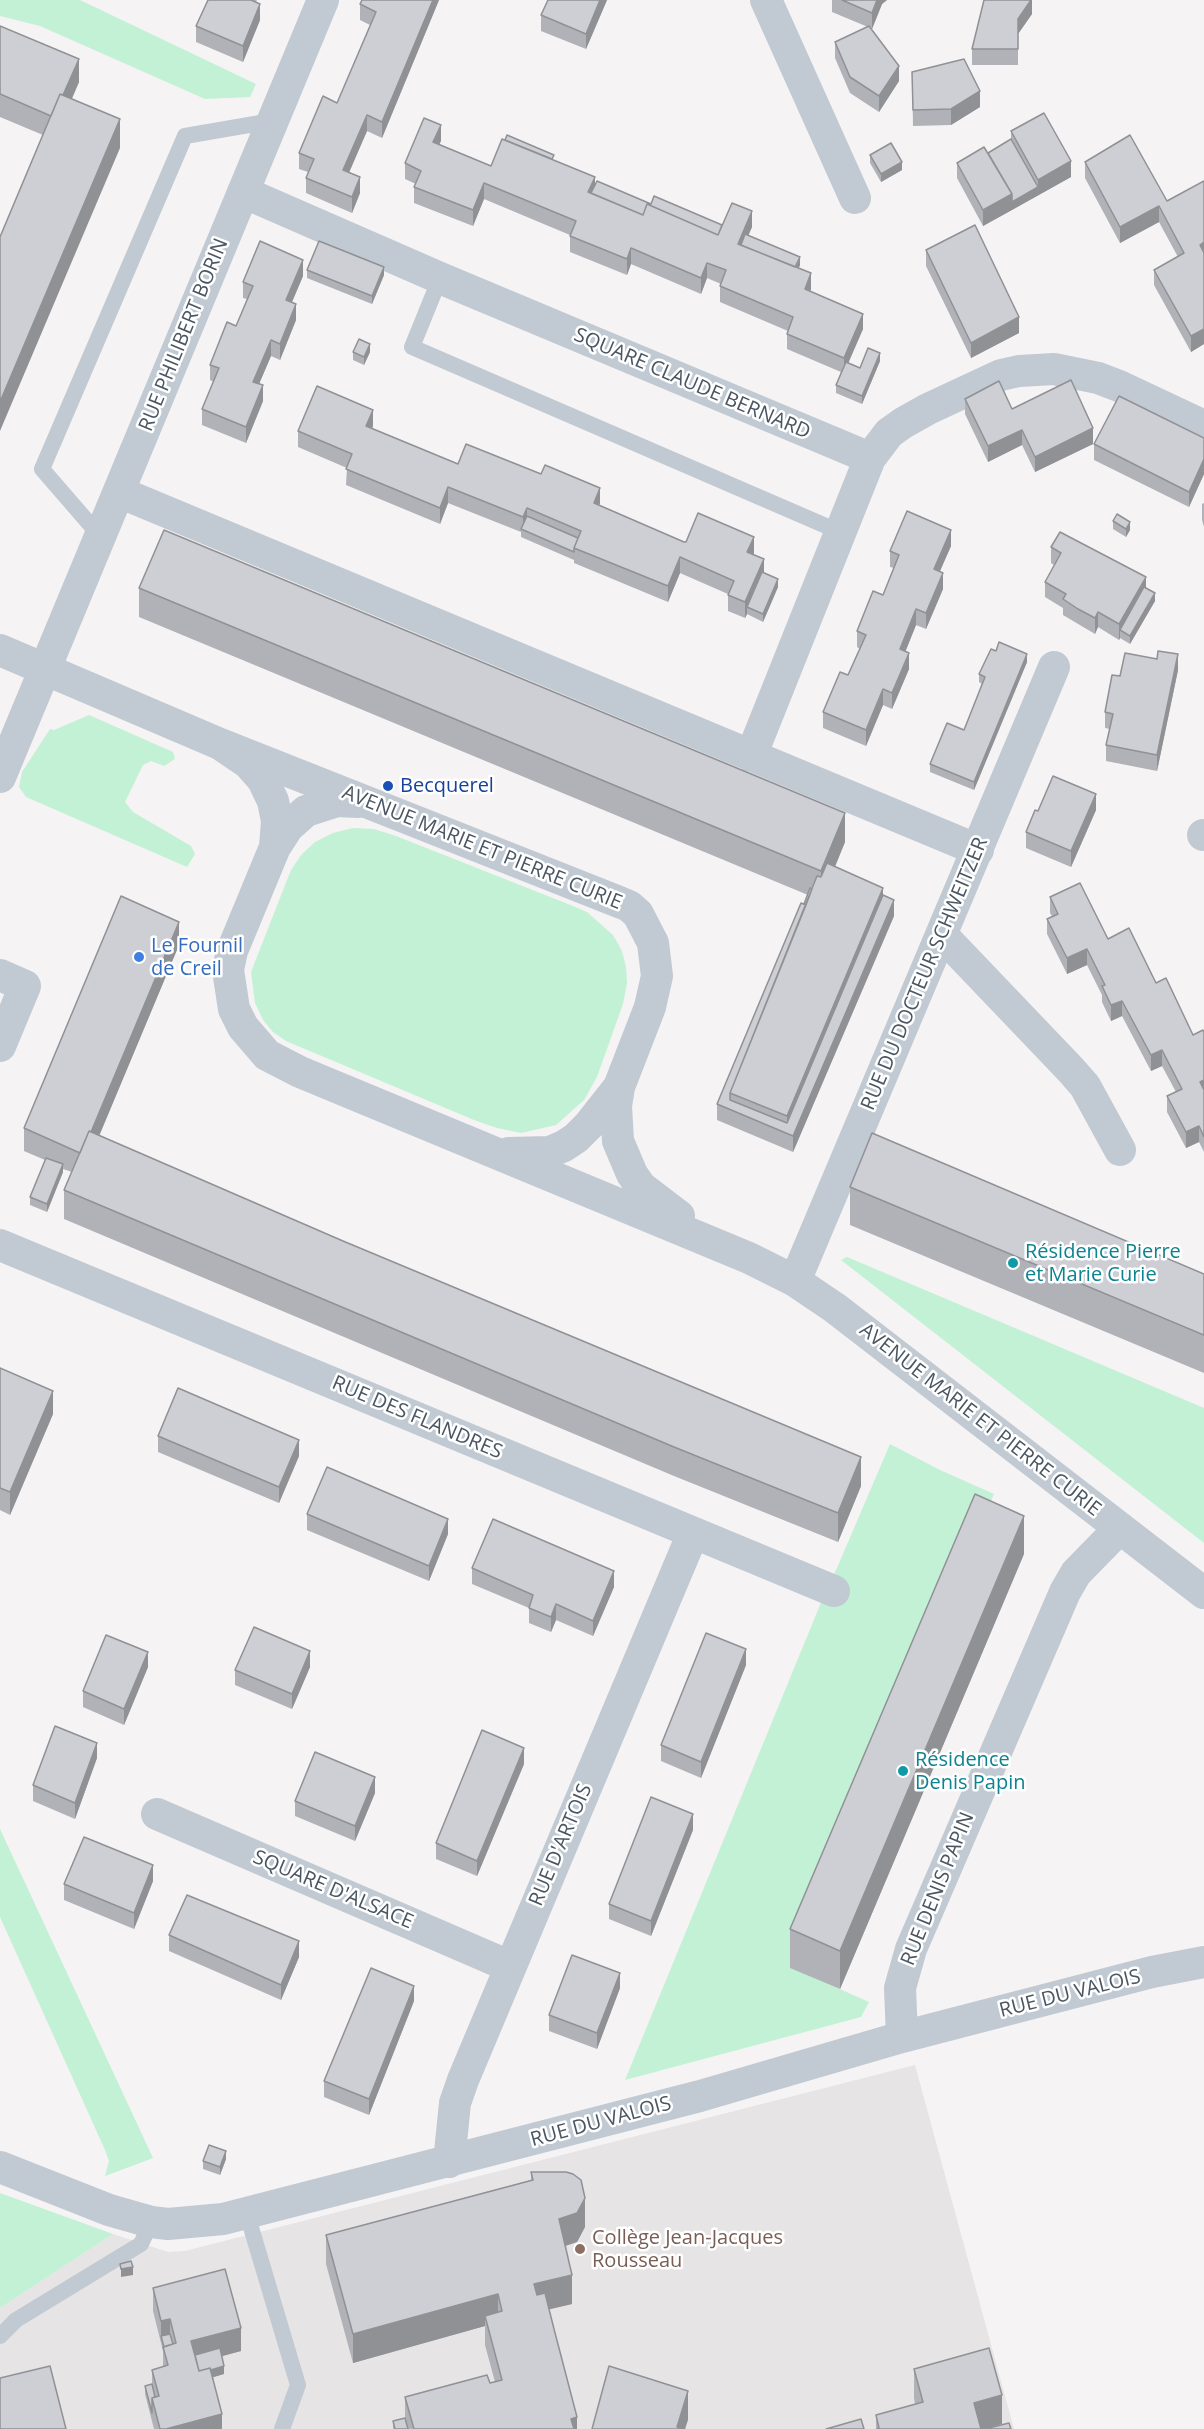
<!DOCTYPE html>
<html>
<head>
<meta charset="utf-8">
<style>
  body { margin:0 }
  canvas { display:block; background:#f5f3f3 }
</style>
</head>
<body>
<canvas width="1204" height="2429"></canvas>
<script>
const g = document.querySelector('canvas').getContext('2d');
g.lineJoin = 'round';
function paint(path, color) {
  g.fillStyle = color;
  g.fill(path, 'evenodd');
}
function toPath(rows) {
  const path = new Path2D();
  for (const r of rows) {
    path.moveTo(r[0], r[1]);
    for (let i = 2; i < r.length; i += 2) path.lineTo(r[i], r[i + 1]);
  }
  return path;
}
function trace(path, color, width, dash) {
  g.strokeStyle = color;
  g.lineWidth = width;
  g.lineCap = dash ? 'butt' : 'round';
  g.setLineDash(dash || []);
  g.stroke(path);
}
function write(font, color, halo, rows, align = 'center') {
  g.font = font + ' "Open Sans",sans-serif';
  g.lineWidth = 5;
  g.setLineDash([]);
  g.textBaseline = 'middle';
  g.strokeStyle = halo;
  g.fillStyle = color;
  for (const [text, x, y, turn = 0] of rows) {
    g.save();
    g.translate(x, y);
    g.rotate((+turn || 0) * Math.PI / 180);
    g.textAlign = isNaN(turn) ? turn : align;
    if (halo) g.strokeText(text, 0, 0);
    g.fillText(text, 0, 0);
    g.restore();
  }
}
paint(toPath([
  [915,2065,1014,2429,0,2429,0,2308,113,2234,168,2252,185,2251]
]), '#e6e4e5');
paint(toPath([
  [0,0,80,0,256,84,250,97,205,99,40,26,0,16],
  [89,715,173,752,175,759,164,766,151,761,143,765,125,802,133,812,191,846,195,854,187,867,26,797,19,787,22,772,50,729,54,730],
  [353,828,374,829,396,836,573,906,587,912,613,935,622,951,626,967,627,983,623,1004,597,1077,584,1100,556,1125,521,1133,497,1128,474,1120,286,1041,273,1032,263,1020,255,1003,251,972,291,870,302,854,315,842,333,833],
  [847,1257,1204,1408,1204,1543,841,1260],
  [890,1444,940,1470,994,1494,790,1967,869,2002,861,2017,625,2080,827,1588,837,1568],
  [0,1829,153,2158,105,2176,109,2161,105,2150,0,1917],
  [0,2193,113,2234,0,2308]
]), '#c3f1d5');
trace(toPath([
  [440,278,412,347,840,532],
  [100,536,42,469,185,136,272,121],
  [247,2214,298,2385,282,2429],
  [0,2336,16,2320,141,2244,151,2222]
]), '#c1cad2', 16);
trace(toPath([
  [766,0,855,198],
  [243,192,440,278,870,458],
  [119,492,978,850],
  [0,650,220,744,614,900,629,906,638,914,653,943,657,976,650,1007,619,1087,616,1106,618,1141,632,1174,641,1187,679,1216],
  [220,744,248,763,263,780,273,801,277,821,275,847,232,951,228,970,234,1009,243,1027,267,1055,300,1072,749,1258,795,1281,835,1308,1204,1593],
  [751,756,870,458,889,433,903,423,928,409,1001,375,1019,371,1054,369,1098,378,1119,386,1204,426],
  [0,777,323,0],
  [1203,835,1204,835],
  [275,847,288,827,306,811,337,801,358,802],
  [942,935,1071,1070,1085,1086,1120,1150],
  [0,975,25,986,0,1046],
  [509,1153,550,1152,564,1146,576,1138,589,1125,619,1087],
  [0,1245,834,1591],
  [795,1281,1054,667],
  [157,1814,509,1966],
  [902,2037,900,1988,911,1949,1065,1592,1076,1573,1120,1528],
  [449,2162,455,2103,463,2080,693,1533],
  [0,2167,109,2210,151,2222,168,2224,223,2219,700,2096,902,2037,1152,1972,1204,1962]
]), '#c1cad2', 32);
paint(toPath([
  [208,0,257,0,256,2,260,20,243,62,196,42,196,26],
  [439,0,382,138,367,131,349,173,360,193,352,213,306,193,306,178,308,172,299,169,299,153,337,103,370,25,360,20,360,4],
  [548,0,607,0,586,49,541,31,541,15],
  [832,0,887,0,882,4,872,29,870,28,899,81,879,112,850,93,835,58,835,42,868,27,832,12],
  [1032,0,1032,14,1018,34,1018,65,972,65,972,49],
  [0,26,79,82,72,99,120,148,43,135,0,117],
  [912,72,980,107,951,125,913,126],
  [1011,131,1071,177,983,226,957,178,957,163,988,153,1011,139],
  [441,141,439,144,491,166,554,160,595,185,651,204,722,225,752,227,748,235,800,265,798,268,811,289,810,291,863,329,848,363,860,368,880,361,862,404,836,393,836,385,841,372,787,349,787,334,788,331,720,302,720,286,721,284,707,278,701,294,631,264,627,275,570,252,570,235,484,199,473,226,414,203,414,187,416,184,405,179,405,163],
  [870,155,902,170,881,182,870,163],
  [1085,162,1167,201,1204,181,1204,344,1191,352,1154,285,1154,270,1178,257,1159,222,1120,243,1085,178],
  [926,250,1019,333,971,358,926,266],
  [307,270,384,275,372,304,307,278],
  [303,276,292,302,296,320,280,360,271,356,259,384,263,401,246,443,202,425,202,409,214,382,210,380,210,365,236,326,247,299,243,298,243,282],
  [353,352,370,352,364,365,353,360],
  [965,399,1012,409,1093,444,1035,472,1022,445,988,462,965,414],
  [373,426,372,428,458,464,600,503,599,505,684,542,754,553,753,554,764,573,778,587,763,622,747,614,745,618,728,611,728,594,680,573,668,602,574,563,574,560,521,537,521,532,448,503,440,524,346,485,347,468,298,447,298,431],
  [1204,438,1204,474,1189,507,1094,460,1094,444],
  [1204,503,1204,527,1202,520,1202,504],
  [1113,521,1130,530,1126,537,1113,529],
  [951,546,939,572,943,589,926,629,916,625,905,652,909,669,892,709,883,705,866,746,823,728,823,712,848,675,860,649,857,647,857,631,883,595,894,568,890,567,890,551],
  [1051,547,1146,588,1155,601,1130,644,1120,638,1119,640,1098,627,1095,634,1063,615,1063,608,1045,597,1045,582,1054,565,1051,563],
  [139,588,845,842,835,867,883,896,894,916,793,1152,717,1120,717,1104,808,895,139,617],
  [996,651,1027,662,974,790,930,772,930,764,964,730,982,684,979,682,979,674],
  [1178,670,1157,771,1106,761,1106,745,1110,729,1105,728,1105,712,1120,676],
  [1096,810,1071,867,1026,848,1026,832,1038,811],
  [1050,897,1108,939,1156,983,1193,1035,1204,1032,1204,1152,1199,1142,1186,1148,1167,1112,1167,1096,1176,1092,1162,1066,1151,1071,1122,1016,1111,1021,1102,1002,1102,995,1087,965,1067,974,1047,934,1047,919,1052,916,1050,913],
  [179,945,99,1135,861,1486,838,1542,674,1476,64,1219,64,1190,72,1172,63,1169,63,1172,47,1212,30,1205,30,1197,45,1160,24,1151,24,1128],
  [850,1187,1204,1274,1204,1373,850,1225],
  [0,1368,53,1414,10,1515,0,1510],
  [158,1436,299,1456,279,1503,158,1452],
  [307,1514,448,1534,429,1581,307,1530],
  [1024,1554,840,1989,790,1968,790,1929],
  [472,1568,614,1587,593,1636,556,1620,551,1632,529,1623,529,1608,472,1584],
  [746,1665,701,1778,661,1761,661,1745],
  [148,1667,124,1725,83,1707,83,1691],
  [310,1667,292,1709,235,1685,235,1670],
  [97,1758,75,1819,33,1801,33,1785],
  [524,1764,477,1876,436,1859,436,1843],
  [375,1793,355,1841,295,1816,295,1801],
  [693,1830,651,1936,609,1919,609,1904],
  [153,1881,134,1929,64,1900,64,1884],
  [169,1935,299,1957,281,2000,169,1951],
  [620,1988,597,2049,549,2031,549,2015],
  [414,2001,369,2115,324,2097,324,2081],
  [226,2159,220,2175,203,2169,203,2161],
  [531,2172,585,2227,577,2242,565,2246,572,2304,549,2309,577,2429,393,2429,393,2421,405,2418,405,2397,495,2382,485,2345,485,2326,353,2363,326,2264,326,2235,531,2180],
  [153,2288,241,2351,222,2356,224,2374,213,2377,222,2429,154,2429,145,2394,145,2386,152,2384,152,2370,163,2367,163,2351,153,2311],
  [914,2369,1002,2424,876,2429,876,2415,915,2404,914,2398]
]), '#b0b2b7');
paint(toPath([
  [433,0,439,0,382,138,382,122],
  [600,0,607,0,586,49,586,34],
  [877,0,887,0,882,4,872,29,872,13],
  [1031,0,1032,0,1032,14,1018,34,1018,65,1018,19],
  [260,4,260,20,243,62,243,46],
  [79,59,79,82,53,140,53,117],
  [899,66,899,81,879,112,879,96],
  [980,91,980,107,951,125,951,109],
  [367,115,367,131,343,186,343,170],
  [120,119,120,148,0,431,0,402],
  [441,125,441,141,433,157,433,142],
  [1071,161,1071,177,1012,210,1012,202,1038,187,1038,180],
  [902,162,902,170,881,182,881,174],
  [360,177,360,193,352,213,352,197],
  [595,177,595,192,591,201,588,192],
  [484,183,484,199,473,226,473,210],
  [1012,194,1012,210,983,226,983,210],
  [1159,206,1159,222,1120,243,1120,227],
  [752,211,752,227,741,253,738,244],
  [1204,242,1204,258,1200,245],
  [631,248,631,264,627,275,627,259],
  [800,257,800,265,793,282,793,274],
  [303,260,303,276,286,316,286,300],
  [707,263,707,278,701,294,701,278],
  [384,267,384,275,372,304,372,296],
  [811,273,811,289,805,305,805,289],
  [296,304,296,320,280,360,280,344],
  [863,314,863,329,844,373,844,358],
  [1019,317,1019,333,971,358,971,343],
  [1204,329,1204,344,1191,352,1191,336],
  [271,340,271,356,253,398,253,382],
  [370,344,370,352,364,365,364,357],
  [880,353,880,361,862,404,862,396],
  [263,385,263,401,246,443,246,427],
  [373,410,373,426,366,441,366,426],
  [1093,428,1093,444,1035,472,1035,457],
  [1022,430,1022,445,988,462,988,446],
  [1204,459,1204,474,1189,507,1189,492],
  [448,487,448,503,440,524,440,508],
  [600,488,600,503,594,519,594,503],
  [527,508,527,524,523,530,523,517],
  [1130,522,1130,530,1126,537,1126,529],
  [951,530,951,546,934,585,934,569],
  [754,537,754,553,747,568,747,552],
  [680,557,680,573,668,602,668,586],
  [764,559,764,575,747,607,747,614,745,618,745,602],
  [943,573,943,589,926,629,926,613],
  [1146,577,1146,593,1120,630,1120,638,1119,640,1119,624],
  [778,579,778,587,763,622,763,614],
  [1155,593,1155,601,1130,644,1130,636],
  [916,609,916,625,900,665,900,649],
  [1098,612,1098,627,1095,634,1095,618],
  [909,653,909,669,892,709,892,693],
  [1027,654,1027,662,974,790,974,782],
  [1178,654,1178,670,1157,771,1157,755],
  [883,689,883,705,866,746,866,730],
  [1096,794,1096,810,1071,867,1071,851],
  [845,813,845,842,821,900,821,871],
  [883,888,883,911,787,1134,787,1116],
  [894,900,894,916,793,1152,793,1136],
  [179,922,179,945,82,1177,82,1154],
  [1087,949,1087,965,1067,974,1067,958],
  [1122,1001,1122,1016,1111,1021,1111,1005],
  [1162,1050,1162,1066,1151,1071,1151,1055],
  [1204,1080,1204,1096,1200,1082],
  [1199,1126,1199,1142,1186,1148,1186,1132],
  [63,1164,63,1172,47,1212,47,1204],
  [53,1391,53,1414,10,1515,10,1492],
  [299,1440,299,1456,279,1503,279,1487],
  [861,1457,861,1486,838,1542,838,1513],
  [1024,1516,1024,1554,840,1989,840,1951],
  [448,1519,448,1534,429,1581,429,1566],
  [614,1571,614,1587,593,1636,593,1621],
  [556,1604,556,1620,551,1632,551,1617],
  [746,1649,746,1665,701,1778,701,1762],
  [310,1651,310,1667,292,1709,292,1694],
  [148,1652,148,1667,124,1725,124,1709],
  [97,1743,97,1758,75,1819,75,1803],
  [524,1748,524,1764,477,1876,477,1861],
  [375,1777,375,1793,355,1841,355,1826],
  [693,1814,693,1830,651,1936,651,1921],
  [153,1865,153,1881,134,1929,134,1913],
  [299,1941,299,1957,281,2000,281,1985],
  [620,1973,620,1988,597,2049,597,2033],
  [414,1986,414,2001,369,2115,369,2099],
  [226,2151,226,2159,220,2175,220,2167],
  [585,2198,585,2227,577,2242,559,2248,559,2219],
  [133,2267,133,2275,121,2277,121,2269],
  [572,2275,572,2304,534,2313,534,2284],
  [498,2294,498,2323,485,2316,485,2326,353,2363,353,2334],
  [170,2319,170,2342,161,2336,161,2321],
  [241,2328,241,2351,193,2364,191,2341],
  [224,2366,224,2374,207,2379,207,2371],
  [688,2391,688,2420,685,2429,677,2427],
  [1002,2395,1002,2424,985,2429,974,2429,974,2403],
  [222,2414,222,2429,166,2429],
  [577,2417,577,2429,571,2429,571,2419]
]), '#909195');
const building = toPath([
  [208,0,251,0,260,4,243,46,196,26,208,0],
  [362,0,433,0,382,122,367,115,343,170,360,177,352,197,306,178,314,159,299,153,323,96,337,103,376,12,360,4,362,0],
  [548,0,600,0,586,34,541,15,548,0],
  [842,0,877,0,872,13,842,0],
  [984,0,1031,0,1018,19,1018,49,972,49,984,0],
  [0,26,79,59,63,95,60,94,51,116,0,94,0,26],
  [869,26,899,66,879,96,850,77,835,42,869,26],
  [964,59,980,91,951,109,913,110,912,72,964,59],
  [60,94,120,119,0,402,0,237,60,94],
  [1044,113,1071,161,1038,180,1011,131,1044,113],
  [424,118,441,125,433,142,491,166,502,139,595,177,588,192,643,215,647,204,718,235,732,203,752,211,738,244,811,273,805,289,863,314,844,358,787,334,793,317,720,286,726,270,707,263,701,278,631,248,627,259,570,236,576,221,484,183,473,210,414,187,421,171,405,163,424,118],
  [507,135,554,155,552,159,505,140,507,135],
  [1130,135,1167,201,1204,181,1204,242,1200,245,1204,253,1204,329,1191,336,1154,270,1184,253,1159,206,1120,227,1085,162,1130,135],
  [1011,139,1038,187,1012,202,1012,194,988,153,1011,139],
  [891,143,902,162,881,174,870,155,891,143],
  [984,147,1012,194,983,210,957,163,984,147],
  [597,181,651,204,654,196,722,225,718,235,647,204,643,215,591,193,597,181],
  [975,225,1019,317,971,343,926,250,975,225],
  [745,234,800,257,795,267,741,245,745,234],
  [260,241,303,260,286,300,296,304,280,344,271,340,253,382,263,385,246,427,202,409,219,368,210,365,227,322,236,326,253,286,243,282,260,241],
  [319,241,384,267,372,296,307,270,319,241],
  [359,339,370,344,364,357,353,352,359,339],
  [868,348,880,353,862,396,836,385,846,362,860,368,868,348],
  [1071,380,1093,428,1035,457,1022,430,988,446,965,399,999,381,1012,409,1071,380],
  [317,386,373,410,366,426,458,464,466,444,541,474,545,465,600,488,594,503,684,542,686,542,698,513,754,537,747,552,764,559,745,602,728,595,734,581,680,557,668,586,574,548,581,531,527,508,523,517,448,487,440,508,346,469,352,454,298,431,317,386],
  [1119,396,1204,438,1204,459,1189,492,1094,444,1119,396],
  [907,511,951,530,934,569,943,573,926,613,916,609,900,649,909,653,892,693,883,689,866,730,823,712,840,672,848,675,866,635,857,631,873,591,883,595,899,555,890,551,907,511],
  [1117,514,1130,522,1126,529,1113,521,1117,514],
  [527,516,578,538,574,548,574,552,521,529,527,516],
  [164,530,845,813,821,871,139,588,164,530],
  [1060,532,1146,577,1119,624,1098,612,1095,618,1078,609,1063,599,1066,594,1045,582,1061,553,1051,547,1060,532],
  [762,572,778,579,763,614,747,607,762,572],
  [1144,587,1155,593,1130,636,1120,630,1144,587],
  [999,642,1027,654,974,782,930,764,947,723,964,730,985,677,979,674,991,649,996,651,999,642],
  [1158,651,1178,654,1157,755,1106,745,1113,714,1105,712,1112,675,1120,676,1125,653,1157,659,1158,651],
  [1053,776,1096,794,1071,851,1026,832,1035,810,1038,811,1053,776],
  [827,863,883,888,787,1116,730,1093,817,876,821,877,827,863],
  [1080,883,1108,939,1129,928,1156,983,1166,978,1193,1035,1203,1030,1204,1032,1204,1080,1200,1082,1204,1090,1204,1137,1199,1126,1186,1132,1167,1096,1182,1089,1162,1050,1151,1055,1122,1001,1111,1005,1102,986,1105,985,1087,949,1067,958,1047,919,1058,914,1050,897,1080,883],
  [810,888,812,889,806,905,804,904,810,888],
  [883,895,894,900,793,1136,717,1104,801,903,806,905,730,1093,730,1100,787,1123,883,895],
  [121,896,179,922,91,1132,89,1131,80,1153,24,1128,121,896],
  [89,1131,343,1241,861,1457,838,1513,674,1447,64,1190,89,1131],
  [872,1133,1204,1274,1204,1335,850,1187,872,1133],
  [46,1158,63,1164,47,1204,30,1197,46,1158],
  [0,1368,53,1391,10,1492,0,1488,0,1368],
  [178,1388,299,1440,279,1487,158,1436,178,1388],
  [327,1467,448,1519,429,1566,307,1514,327,1467],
  [975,1494,1024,1516,840,1951,790,1929,975,1494],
  [493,1519,614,1571,593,1621,556,1604,551,1617,529,1608,533,1595,472,1568,493,1519],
  [254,1627,310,1651,292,1694,235,1670,254,1627],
  [706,1633,746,1649,701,1762,661,1745,706,1633],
  [106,1635,148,1652,124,1709,83,1691,106,1635],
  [55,1726,97,1743,75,1803,33,1785,55,1726],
  [482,1730,524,1748,477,1861,436,1843,482,1730],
  [315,1752,375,1777,355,1826,295,1801,315,1752],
  [651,1797,693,1814,651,1921,609,1904,651,1797],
  [84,1837,153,1865,134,1913,64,1884,84,1837],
  [187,1895,299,1941,281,1985,169,1935,187,1895],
  [572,1955,620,1973,597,2033,549,2015,572,1955],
  [371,1968,414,1986,369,2099,324,2081,371,1968],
  [209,2145,226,2151,220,2167,203,2161,209,2145],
  [531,2172,566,2172,573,2174,581,2180,585,2198,577,2213,559,2219,572,2275,534,2284,537,2295,545,2293,554,2329,577,2417,571,2419,574,2429,414,2429,405,2397,487,2375,490,2383,502,2380,485,2316,502,2311,498,2294,353,2334,326,2235,533,2180,531,2172],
  [131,2261,133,2267,121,2269,120,2264,131,2261],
  [225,2269,241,2328,191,2341,199,2371,210,2368,222,2414,166,2429,160,2429,152,2398,159,2396,152,2370,168,2365,163,2347,176,2343,170,2319,161,2321,153,2288,225,2269],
  [170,2334,173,2344,164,2347,161,2336,170,2334],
  [220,2348,224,2366,211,2370,210,2368,199,2371,195,2355,220,2348],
  [989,2348,1002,2395,974,2403,981,2429,877,2429,879,2428,876,2415,923,2402,914,2369,989,2348],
  [50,2366,66,2429,0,2429,0,2378,50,2366],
  [609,2366,688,2391,677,2427,685,2429,592,2429,609,2366],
  [152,2384,155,2397,152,2398,152,2413,145,2386,152,2384],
  [405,2418,408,2429,395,2429,393,2421,405,2418],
  [861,2419,864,2429,826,2429,861,2419],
  [1009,2423,1011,2429,985,2429,1009,2423]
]);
paint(building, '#cdcfd5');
trace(building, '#909195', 1.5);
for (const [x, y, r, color] of [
  [388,786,6,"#1a4fb4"],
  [139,957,6,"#3f7fe0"],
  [1013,1263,6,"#0f9aa8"],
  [903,1771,6,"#0f9aa8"],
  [580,2249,6,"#8d6e63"]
]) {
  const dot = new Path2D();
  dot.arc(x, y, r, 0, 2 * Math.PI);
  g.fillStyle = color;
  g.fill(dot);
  trace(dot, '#fff', 2);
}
write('20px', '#4a5661', '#fff', [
  ["RUE PHILIBERT BORIN",184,335,-68],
  ["SQUARE CLAUDE BERNARD",692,384,23],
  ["AVENUE MARIE ET PIERRE CURIE",482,848,22],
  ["RUE DU DOCTEUR SCHWEITZER",925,974,-67],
  ["RUE DES FLANDRES",417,1418,23],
  ["AVENUE MARIE ET PIERRE CURIE",980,1420,38],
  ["RUE D'ARTOIS",561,1845,-67],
  ["RUE DENIS PAPIN",938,1889,-68],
  ["SQUARE D'ALSACE",333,1890,23],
  ["RUE DU VALOIS",1070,1994,-14],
  ["RUE DU VALOIS",601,2122,-15]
]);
write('20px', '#164399', '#fff', [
  ["Becquerel",400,786]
], 'left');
write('20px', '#366cbe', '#fff', [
  ["Le Fournil",151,946],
  ["de Creil",151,969]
], 'left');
write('20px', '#0d838f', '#fff', [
  ["Résidence Pierre",1025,1252],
  ["et Marie Curie",1025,1275],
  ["Résidence",915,1760],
  ["Denis Papin",915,1783]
], 'left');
write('20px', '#785e54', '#fff', [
  ["Collège Jean-Jacques",592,2238],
  ["Rousseau",592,2261]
], 'left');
</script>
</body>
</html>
